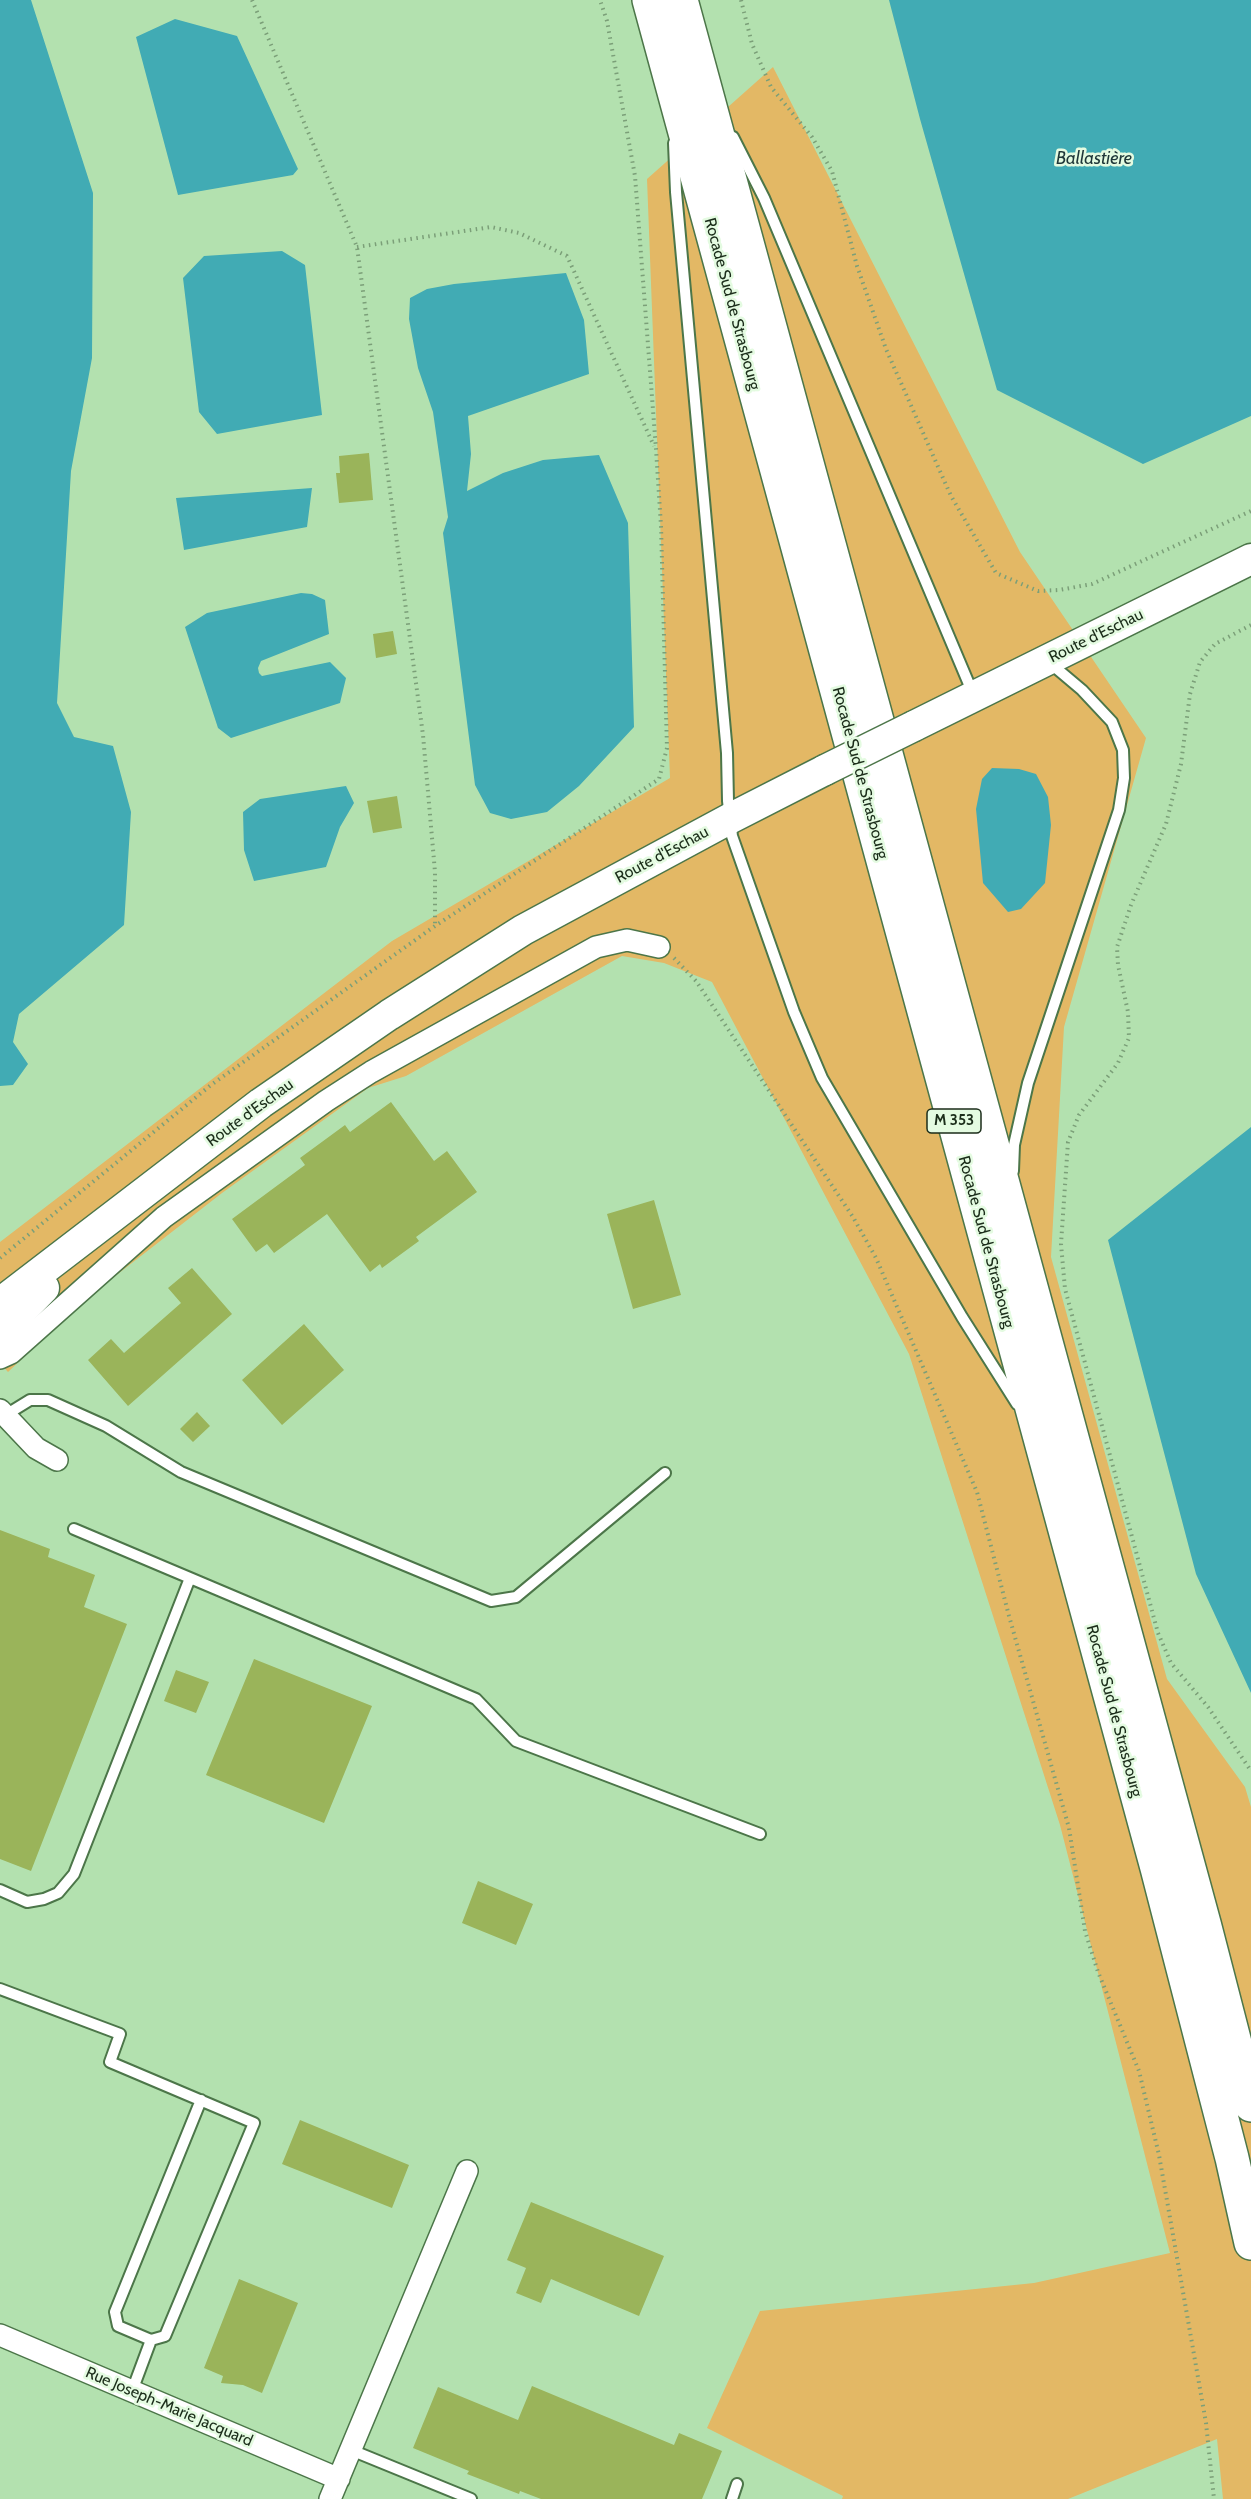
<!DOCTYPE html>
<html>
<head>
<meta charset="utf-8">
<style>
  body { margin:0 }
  canvas { display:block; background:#b3e1af }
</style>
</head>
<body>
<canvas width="1251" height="2499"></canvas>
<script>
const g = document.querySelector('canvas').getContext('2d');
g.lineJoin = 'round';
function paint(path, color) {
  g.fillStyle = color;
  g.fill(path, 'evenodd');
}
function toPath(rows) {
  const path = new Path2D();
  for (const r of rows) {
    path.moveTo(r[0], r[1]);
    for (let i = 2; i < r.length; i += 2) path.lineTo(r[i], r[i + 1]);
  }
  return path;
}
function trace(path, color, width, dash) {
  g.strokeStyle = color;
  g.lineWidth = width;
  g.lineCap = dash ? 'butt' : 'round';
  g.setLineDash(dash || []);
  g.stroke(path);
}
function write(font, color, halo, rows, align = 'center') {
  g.font = font + ' Cabin,sans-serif';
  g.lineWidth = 5;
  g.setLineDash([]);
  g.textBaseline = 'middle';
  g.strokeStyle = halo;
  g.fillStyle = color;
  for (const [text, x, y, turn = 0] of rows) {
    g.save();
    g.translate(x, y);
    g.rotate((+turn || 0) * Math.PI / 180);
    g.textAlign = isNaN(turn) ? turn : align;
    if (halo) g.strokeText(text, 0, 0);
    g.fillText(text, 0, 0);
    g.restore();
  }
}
paint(toPath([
  [773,67,1020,552,1146,738,1064,1027,1051,1257,1167,1679,1245,1787,1251,1807,1251,2499,1223,2499,1217,2439,1068,2499,842,2499,843,2496,707,2428,760,2311,1034,2283,1170,2253,1060,1825,909,1354,712,982,664,963,622,956,406,1076,368,1088,222,1193,83,1301,8,1372,0,1363,0,1242,392,941,670,778,647,179]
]), '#e3b865');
paint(toPath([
  [0,0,31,0,93,193,92,358,71,471,57,703,74,737,113,746,131,812,124,925,19,1014,13,1042,28,1064,13,1085,0,1086],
  [889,0,1251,0,1251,416,1143,464,997,390,920,119],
  [175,19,237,36,298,169,293,175,178,195,136,37],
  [282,251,305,265,322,415,217,434,199,412,183,278,204,256],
  [566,273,584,320,589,374,468,416,471,454,467,491,503,473,543,460,599,455,628,523,634,727,579,786,547,812,511,819,490,813,475,785,443,533,448,517,433,412,418,368,409,319,410,298,427,289,454,284],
  [312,488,307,527,184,550,176,498],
  [301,593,312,594,325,600,329,634,261,661,258,668,259,673,262,676,330,662,346,678,340,703,231,738,218,728,185,627,207,613],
  [992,768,1019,769,1036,774,1048,797,1051,825,1045,883,1021,909,1008,912,983,883,976,809,982,779],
  [346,786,354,803,340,827,326,867,254,881,244,850,243,812,260,799],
  [1251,1127,1251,1693,1196,1574,1108,1240]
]), '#41abb4');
paint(toPath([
  [369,453,373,500,339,503,336,473,340,473,339,456],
  [393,631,397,654,376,658,373,634],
  [397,796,402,828,373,833,367,801],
  [391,1102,434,1161,447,1151,477,1192,416,1237,419,1241,382,1268,380,1264,370,1272,327,1214,274,1253,267,1244,256,1252,232,1219,305,1165,300,1158,345,1125,350,1132],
  [654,1200,681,1295,633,1309,607,1214],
  [192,1268,232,1314,128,1406,88,1360,111,1339,124,1353,181,1303,168,1288],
  [304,1324,344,1370,282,1425,242,1380],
  [197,1412,210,1426,193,1442,180,1429],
  [0,1530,50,1549,48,1557,95,1575,84,1607,127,1624,31,1871,0,1859],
  [254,1659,372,1706,324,1823,206,1775],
  [176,1670,209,1682,196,1713,164,1701],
  [478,1881,533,1904,516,1945,462,1923],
  [300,2120,409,2165,392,2208,282,2164],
  [531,2202,664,2256,639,2316,551,2279,541,2303,516,2293,526,2268,507,2260],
  [239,2279,298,2303,262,2393,243,2385,221,2383,223,2376,204,2368],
  [532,2386,674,2445,679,2433,722,2451,702,2499,541,2499,520,2491,519,2494,467,2474,469,2471,413,2448,438,2387,518,2420]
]), '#9ab45a');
const lane = toPath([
  [733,137,764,198,974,696],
  [674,143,676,192,727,753,728,801,732,836,794,1012,822,1078,962,1317,1017,1404],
  [1013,1171,1014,1145,1028,1083,1119,810,1124,778,1123,750,1112,722,1082,690,1050,663],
  [4,1416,30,1400,48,1400,106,1426,181,1472,491,1601,516,1597,665,1473],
  [190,1578,476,1699,516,1741,760,1834],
  [0,1890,27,1902,44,1899,58,1893,74,1874,190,1578,74,1529],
  [0,1989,120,2034,110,2062,254,2123,165,2336,151,2340,132,2391],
  [151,2340,118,2326,115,2312,201,2100],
  [351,2450,471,2499],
  [732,2499,737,2484]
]);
const street = toPath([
  [0,1358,11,1353,164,1217,326,1101,371,1072,596,947,627,940,659,947],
  [0,1410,36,1448,57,1460],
  [0,2335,339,2479],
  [330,2499,467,2171]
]);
const secondary = toPath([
  [914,726,1251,559],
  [0,1303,261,1103,389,1015,523,930,731,818,825,770],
  [0,1333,44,1288]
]);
const highway = toPath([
  [649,0,1157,1868,1232,2158,1251,2243],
  [681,0,1204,1923,1251,2105]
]);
trace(lane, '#4c7649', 14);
trace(street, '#4c7649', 24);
trace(secondary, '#4c7649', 33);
trace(highway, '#4c7649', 36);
trace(toPath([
  [252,0,357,247,423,735,435,872,435,925],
  [741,0,752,44,771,87,812,137,832,171,857,266,886,349,951,496,996,573,1038,591,1059,590,1092,584,1251,511],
  [357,247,491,227,519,233,567,256,654,446],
  [1251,625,1215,644,1200,662,1190,694,1181,764,1166,824,1131,905,1117,947,1118,965,1128,1012,1129,1038,1118,1063,1079,1115,1068,1142,1061,1244,1065,1289,1158,1633,1171,1663,1208,1707,1251,1771],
  [674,958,696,981,853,1217,876,1258,977,1492,1009,1616,1069,1828,1085,1931,1098,1972,1139,2071,1159,2155,1206,2423,1214,2499],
  [0,1258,211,1085,435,926,659,779,667,748,661,526,656,449,635,176,607,21,600,0]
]), '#7b9f78', 4, [1.5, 4.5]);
trace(lane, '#fff', 10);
trace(street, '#fff', 21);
trace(secondary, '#fff', 30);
trace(highway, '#fff', 33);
const secondaryBridge = toPath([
  [825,770,914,726]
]);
trace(secondaryBridge, '#4c7649', 33, []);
trace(secondaryBridge, '#fff', 30);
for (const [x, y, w] of [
  [954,1121,54]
]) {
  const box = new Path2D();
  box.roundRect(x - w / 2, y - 12, w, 24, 4.5);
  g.fillStyle = '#e4fbe1';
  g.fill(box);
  trace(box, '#1b2d1a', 1.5);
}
write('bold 15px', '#1b2d1a', null, [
  ["M 353",954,1121]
]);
write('16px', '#1b2d1a', '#e4fbe1', [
  ["Rocade Sud de Strasbourg",732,304,75],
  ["Route d'Eschau",1096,636,-26],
  ["Rocade Sud de Strasbourg",860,773,75],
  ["Route d'Eschau",662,855,-28],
  ["Route d'Eschau",250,1113,-36],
  ["Rocade Sud de Strasbourg",986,1242,75],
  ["Rocade Sud de Strasbourg",1114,1711,75],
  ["Rue Joseph-Marie Jacquard",169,2407,23]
]);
write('italic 18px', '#1f3739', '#e4fbe1', [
  ["Ballastière",1094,159]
]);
</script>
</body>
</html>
